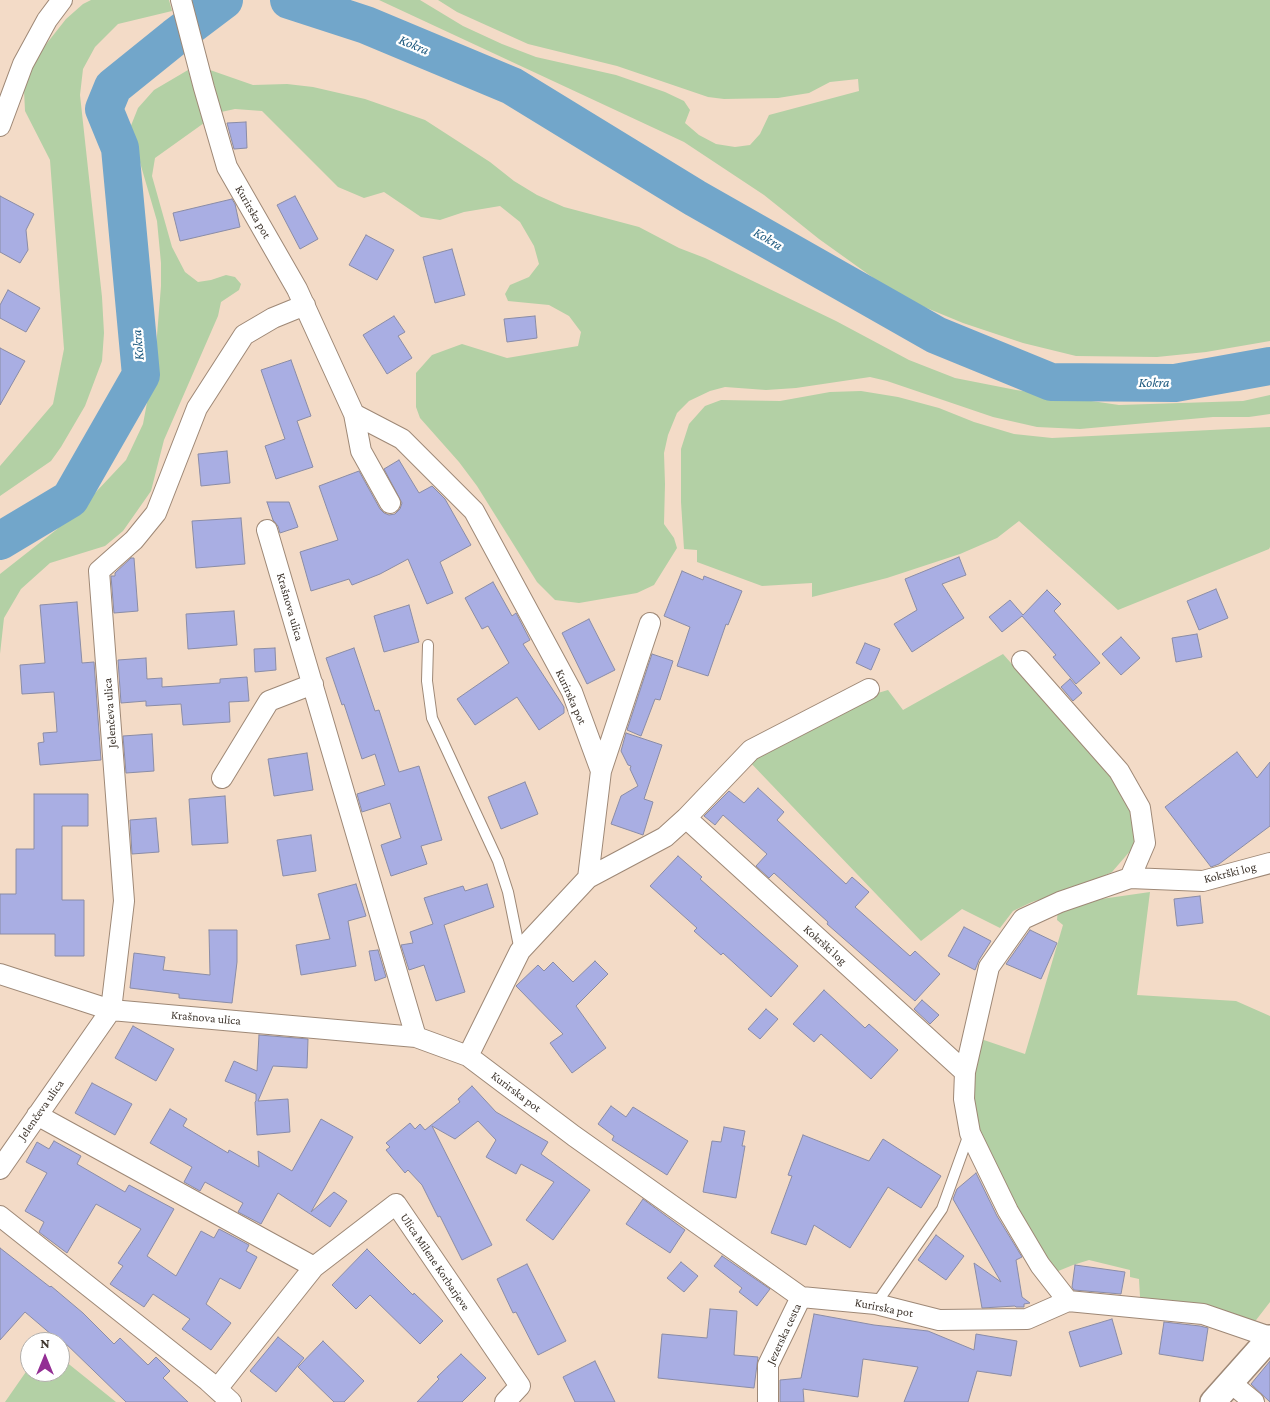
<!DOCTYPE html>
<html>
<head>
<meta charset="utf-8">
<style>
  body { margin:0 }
  #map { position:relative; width:1270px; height:1402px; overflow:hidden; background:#f3dbc7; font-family:"Crimson Pro",serif }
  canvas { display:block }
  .north { position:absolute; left:20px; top:1332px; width:50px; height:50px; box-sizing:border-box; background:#fff; border:1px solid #b2afab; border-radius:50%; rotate:0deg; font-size:14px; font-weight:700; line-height:20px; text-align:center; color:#3f362e }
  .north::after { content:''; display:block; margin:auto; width:18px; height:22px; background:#932e94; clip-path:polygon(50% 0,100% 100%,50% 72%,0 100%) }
</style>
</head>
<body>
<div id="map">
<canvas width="1270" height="1402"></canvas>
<div class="north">N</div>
</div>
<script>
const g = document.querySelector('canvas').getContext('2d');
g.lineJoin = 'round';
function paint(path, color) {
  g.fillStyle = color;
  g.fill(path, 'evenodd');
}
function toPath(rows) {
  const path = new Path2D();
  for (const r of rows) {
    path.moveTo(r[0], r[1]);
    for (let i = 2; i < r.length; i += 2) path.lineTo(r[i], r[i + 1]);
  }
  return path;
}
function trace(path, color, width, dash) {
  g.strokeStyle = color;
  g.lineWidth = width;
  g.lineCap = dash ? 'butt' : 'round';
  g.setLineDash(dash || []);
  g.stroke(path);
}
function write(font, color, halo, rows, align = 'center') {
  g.font = font + ' "Crimson Pro",serif';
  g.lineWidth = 4.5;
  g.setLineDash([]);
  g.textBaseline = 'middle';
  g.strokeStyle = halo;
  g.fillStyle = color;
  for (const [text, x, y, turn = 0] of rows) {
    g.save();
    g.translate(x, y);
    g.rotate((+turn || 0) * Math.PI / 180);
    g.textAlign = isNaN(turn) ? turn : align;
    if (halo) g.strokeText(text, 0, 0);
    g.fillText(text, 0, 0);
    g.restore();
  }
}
paint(toPath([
  [91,0,169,0,172,11,118,24,95,47,83,69,80,95,102,297,104,333,102,361,85,406,61,447,51,461,0,496,0,466,53,404,64,349,50,160,25,111,24,90,36,57,66,19,83,4],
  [379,0,420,0,463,26,502,44,536,57,616,75,665,92,684,101,690,110,685,123,699,135,716,144,735,147,750,145,760,134,769,115,859,91,858,79,830,82,809,93,778,98,724,99,708,97,617,66,528,44,457,12,438,0,1270,0,1270,341,1206,352,1157,357,1076,356,1023,343,963,323,900,297,819,239,764,195,684,142],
  [188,70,204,123,155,158,152,176,172,247,185,272,198,282,211,280,226,275,235,277,241,284,239,290,221,302,218,316,164,440,151,491,123,531,105,546,50,563,21,589,4,618,0,654,0,574,56,530,95,493,126,460,143,424,155,360,161,286,161,263,157,221,130,128,138,108,154,90],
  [210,70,253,85,287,84,313,87,365,99,425,120,490,162,514,181,537,195,564,207,639,227,679,248,705,258,836,321,909,360,955,378,1016,390,1119,405,1243,401,1270,395,1270,414,1249,417,1213,417,1080,429,1037,427,993,417,887,381,870,377,796,388,766,390,725,387,710,391,689,401,677,413,668,435,664,453,665,484,664,524,674,538,677,548,654,585,637,593,579,603,555,600,537,582,477,486,459,462,420,418,416,407,416,373,432,355,462,344,507,358,578,346,581,332,569,316,549,305,508,301,505,294,510,285,529,277,539,264,534,246,520,222,500,206,464,212,440,220,421,217,384,192,364,198,338,187,262,111,235,109,221,112],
  [861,391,898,397,939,408,974,422,1014,434,1052,438,1270,427,1270,547,1269,549,1118,610,1019,521,997,538,960,554,887,578,812,597,812,583,762,586,697,562,697,550,684,549,681,502,681,449,689,424,705,406,721,400,780,401,830,392],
  [1003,654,1121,787,1133,815,1136,837,1131,850,1112,872,1082,886,1032,902,1013,911,1000,928,962,909,921,941,747,759,871,695,888,690,903,710],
  [1150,892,1137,995,1236,1001,1270,1016,1270,1302,1253,1324,1195,1308,1140,1297,1139,1279,1130,1277,1130,1270,1089,1260,1073,1265,1051,1274,1012,1208,972,1116,973,1054,978,1038,1025,1054,1063,925,1057,920,1058,908,1087,901],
  [60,1357,116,1402,5,1402,30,1366,30,1372,60,1372]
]), '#b3d0a5');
trace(toPath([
  [289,0,366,25,512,86,695,198,936,335,1051,382,1175,383,1270,366],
  [0,541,70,499,141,375,120,148,104,109,113,87,175,37,224,0]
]), '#72a6ca', 38);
const building = toPath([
  [246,122,247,148,234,149,227,123,246,122],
  [0,196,34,214,26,230,28,250,20,263,0,252,0,196],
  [295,196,318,239,300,249,277,205,295,196],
  [232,199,235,204,240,227,180,241,173,213,232,199],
  [366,235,394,250,377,280,349,265,366,235],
  [452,249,465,295,435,303,423,257,452,249],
  [8,290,40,308,26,332,0,318,0,305,8,290],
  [394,316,405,332,398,336,412,358,387,374,363,335,394,316],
  [535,316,537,338,507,342,504,319,535,316],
  [0,348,25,361,0,405,0,348],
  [291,360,311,416,297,421,313,467,276,479,265,446,285,439,261,370,291,360],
  [227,451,230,483,201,486,198,454,227,451],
  [399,460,419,493,432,486,445,499,471,545,440,562,453,593,427,604,408,559,380,574,352,585,349,579,311,591,300,552,338,540,319,486,359,471,380,509,384,513,389,515,395,514,400,509,402,503,384,469,399,460],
  [267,502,289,502,298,527,280,533,278,526,273,520,267,502],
  [241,518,245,564,196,568,192,521,241,518],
  [959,557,966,575,942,584,964,618,912,652,894,624,917,610,905,579,959,557],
  [131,558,134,558,138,611,114,613,111,576,115,576,115,573,131,558],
  [682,571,703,580,704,576,742,591,728,625,726,624,708,676,677,666,690,627,664,616,682,571],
  [493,582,512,616,516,613,530,640,523,644,564,707,564,713,539,730,517,697,475,725,457,699,509,663,488,626,482,629,465,598,493,582],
  [1216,589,1228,618,1199,630,1187,601,1216,589],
  [1047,590,1061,604,1054,611,1100,663,1076,684,1053,657,1056,655,1022,616,1002,632,989,617,1010,600,1023,615,1047,590],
  [77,602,82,663,94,662,101,760,40,765,38,743,44,742,43,733,57,732,54,692,22,694,20,665,45,663,40,605,77,602],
  [409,605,419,642,384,652,374,616,409,605],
  [234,611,237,645,188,649,186,614,234,611],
  [589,619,615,670,587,684,562,633,589,619],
  [1197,634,1202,657,1176,662,1172,638,1197,634],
  [1121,637,1140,658,1121,675,1102,654,1121,637],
  [865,643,880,649,871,670,856,663,865,643],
  [275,648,276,670,255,672,254,649,275,648],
  [354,648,375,711,379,710,399,772,419,766,442,840,421,846,427,864,391,876,381,845,401,838,390,803,362,812,357,794,385,785,375,754,362,759,344,704,342,705,326,658,354,648],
  [652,654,673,661,660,700,655,699,641,736,627,730,652,654],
  [146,658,147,679,162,678,162,687,220,683,220,679,247,677,249,701,229,702,230,722,183,725,181,704,146,706,146,701,121,703,118,660,146,658],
  [1070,679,1082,693,1073,701,1061,687,1070,679],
  [626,733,662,745,644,799,653,802,643,835,611,824,621,796,638,786,630,769,631,766,628,765,621,751,626,733],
  [152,734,154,771,126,773,123,736,152,734],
  [1237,752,1257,778,1270,762,1270,826,1219,864,1211,867,1165,807,1237,752],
  [307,753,313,790,274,796,268,759,307,753],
  [525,782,538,814,501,829,488,797,525,782],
  [758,788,784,812,777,820,846,884,852,877,869,892,855,907,910,956,915,951,940,974,915,1001,827,924,828,922,774,873,769,878,756,866,767,854,723,815,715,825,704,816,729,791,744,803,758,788],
  [34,794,88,794,88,826,62,826,62,900,84,900,84,956,55,956,55,934,0,934,0,894,16,894,16,849,34,849,34,794],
  [225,796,228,843,192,845,189,799,225,796],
  [156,818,159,852,132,854,130,820,156,818],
  [311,835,316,871,283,876,277,840,311,835],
  [678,856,702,877,700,879,798,966,771,997,723,953,721,955,694,931,697,928,650,886,678,856],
  [356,884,366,916,348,921,356,966,301,975,296,945,330,939,318,894,356,884],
  [487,884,494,907,444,925,465,992,436,1001,424,965,409,970,401,945,413,943,410,932,433,924,424,898,463,886,465,891,487,884],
  [1200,896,1203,923,1177,926,1174,899,1200,896],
  [964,927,991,941,979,960,975,970,948,956,964,927],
  [209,930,237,930,237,962,232,1003,179,998,179,994,130,988,134,953,165,957,163,970,210,975,209,930],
  [1030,930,1057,943,1041,979,1006,964,1030,930],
  [378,950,386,977,375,981,369,951,378,950],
  [595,961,608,974,576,1006,606,1048,572,1073,550,1043,563,1034,516,986,538,965,544,971,553,962,573,982,595,961],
  [824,990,865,1028,869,1024,898,1050,871,1079,821,1034,814,1042,793,1024,824,990],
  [922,1000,939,1015,930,1024,914,1009,922,1000],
  [766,1009,778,1019,760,1039,748,1029,766,1009],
  [133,1026,174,1049,156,1081,115,1058,133,1026],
  [259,1035,308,1039,307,1068,273,1066,258,1101,288,1099,290,1132,257,1135,255,1102,256,1101,256,1094,225,1081,234,1061,257,1071,259,1035],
  [92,1083,132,1104,115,1135,75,1113,92,1083],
  [472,1086,496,1112,548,1142,541,1154,590,1190,553,1240,526,1220,554,1182,521,1164,516,1174,486,1157,496,1140,478,1121,455,1139,432,1126,492,1245,462,1260,440,1216,438,1217,422,1185,408,1170,405,1173,386,1150,390,1147,386,1143,410,1123,415,1129,420,1124,425,1130,460,1102,458,1099,472,1086],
  [611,1106,626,1117,633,1107,688,1141,667,1175,612,1140,614,1136,598,1124,611,1106],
  [170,1109,187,1119,183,1126,228,1153,229,1150,259,1167,258,1151,292,1171,321,1119,353,1137,311,1212,334,1192,347,1201,330,1227,278,1193,261,1224,238,1212,243,1203,205,1182,200,1191,184,1182,192,1167,150,1143,170,1109],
  [724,1127,745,1131,742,1146,745,1146,736,1198,703,1192,712,1141,721,1142,724,1127],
  [803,1135,869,1161,883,1139,941,1176,921,1208,888,1187,850,1248,814,1225,806,1245,771,1233,792,1176,788,1175,803,1135],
  [54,1141,81,1156,77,1164,125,1192,129,1185,174,1209,147,1256,176,1276,201,1231,214,1238,219,1229,249,1245,246,1251,257,1257,240,1289,220,1278,206,1304,231,1323,211,1350,182,1329,190,1319,153,1294,144,1307,110,1284,123,1266,118,1263,141,1229,96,1204,67,1253,39,1232,44,1222,25,1211,47,1173,26,1162,37,1142,49,1149,54,1141],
  [976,1173,997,1216,1022,1257,1016,1260,1022,1297,1030,1303,1024,1304,1024,1307,1016,1307,1015,1306,982,1308,974,1263,1001,1282,953,1199,957,1189,976,1173],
  [643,1199,685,1230,670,1253,626,1224,643,1199],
  [936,1235,964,1256,946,1280,918,1260,936,1235],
  [0,1248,50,1287,51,1286,83,1313,114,1344,120,1338,148,1365,156,1357,170,1371,163,1378,188,1402,126,1402,61,1339,59,1341,25,1312,0,1340,0,1248],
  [367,1249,413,1295,414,1293,443,1321,420,1344,370,1295,356,1309,332,1285,367,1249],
  [722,1256,770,1289,757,1306,739,1292,742,1288,714,1266,722,1256],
  [681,1262,698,1276,684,1292,667,1278,681,1262],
  [527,1264,566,1341,538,1355,516,1312,513,1313,497,1279,527,1264],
  [1075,1265,1125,1272,1121,1294,1074,1290,1072,1287,1075,1265],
  [710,1309,737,1311,734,1355,758,1357,754,1388,658,1378,662,1334,707,1338,710,1309],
  [814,1314,874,1325,928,1331,974,1350,976,1334,1017,1341,1011,1376,977,1371,968,1402,904,1402,918,1367,863,1359,858,1397,803,1389,804,1402,780,1402,780,1380,801,1378,814,1314],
  [1112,1319,1122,1354,1080,1367,1069,1332,1112,1319],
  [1164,1322,1200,1326,1208,1328,1203,1361,1159,1354,1164,1322],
  [278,1337,304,1358,276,1392,250,1371,278,1337],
  [323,1341,364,1381,344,1402,334,1402,298,1367,323,1341],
  [461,1354,486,1378,462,1402,417,1402,439,1379,437,1377,461,1354],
  [595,1361,615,1402,575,1402,563,1377,595,1361],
  [1270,1361,1270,1402,1251,1384,1270,1361]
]);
paint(building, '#a9aee3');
trace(building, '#8a8ca6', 1);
const service = toPath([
  [428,645,427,681,432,718,498,861,508,892,520,951],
  [876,1304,942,1209,969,1134]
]);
const minor = toPath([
  [181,0,204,88,227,167,297,289,354,414,402,439,474,511,572,692,601,771,588,878,520,951,468,1056,574,1136,801,1297,876,1304,939,1320,1027,1319,1068,1301,1203,1314,1270,1337],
  [0,126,23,64,47,20,62,0],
  [354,414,361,451,390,503],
  [601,771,650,623],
  [222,778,269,701,313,684],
  [686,818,751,750,869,689],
  [588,878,665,837,686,818,965,1072,964,1099,970,1133,1008,1211,1040,1265,1068,1301],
  [1130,878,1203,881,1270,863],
  [0,974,111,1010,416,1037,267,530],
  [416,1037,468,1056],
  [965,1072,989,967,1023,919,1060,902,1130,878,1145,843,1140,808,1119,771,1022,661],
  [37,1115,314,1267,396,1204,520,1386,505,1402],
  [0,1169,111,1010,124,901,99,571,134,540,156,513,197,408,244,335,273,318,305,305],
  [0,1216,208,1381,231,1402],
  [1231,1383,1254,1402],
  [217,1389,314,1267],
  [768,1402,768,1365,801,1297]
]);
const tertiary = toPath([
  [1213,1402,1270,1338]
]);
trace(service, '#9e8876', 12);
trace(minor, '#9e8876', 22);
trace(tertiary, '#9e8876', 28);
trace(service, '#fff', 10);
trace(minor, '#fff', 20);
trace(tertiary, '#fff', 25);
write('12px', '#3f362e', '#fff', [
  ["Kurirska pot",253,212,60],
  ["Krašnova ulica",290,607,74],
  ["Kurirska pot",571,697,66],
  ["Jelenčeva ulica",110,713,-94],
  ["Kokrški log",1230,873,-14],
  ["Kokrški log",825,945,42],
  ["Krašnova ulica",206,1018,5],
  ["Kurirska pot",516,1092,37],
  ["Jelenčeva ulica",41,1110,-55],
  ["Ulica Milene Korbarjeve",435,1262,56],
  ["Kurirska pot",884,1308,11],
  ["Jezerska cesta",784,1334,-65]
]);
write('italic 14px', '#225d82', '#fff', [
  ["Kokra",414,45,23],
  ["Kokra",768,239,30],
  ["Kokra",138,345,-95],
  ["Kokra",1154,383]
]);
</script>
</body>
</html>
